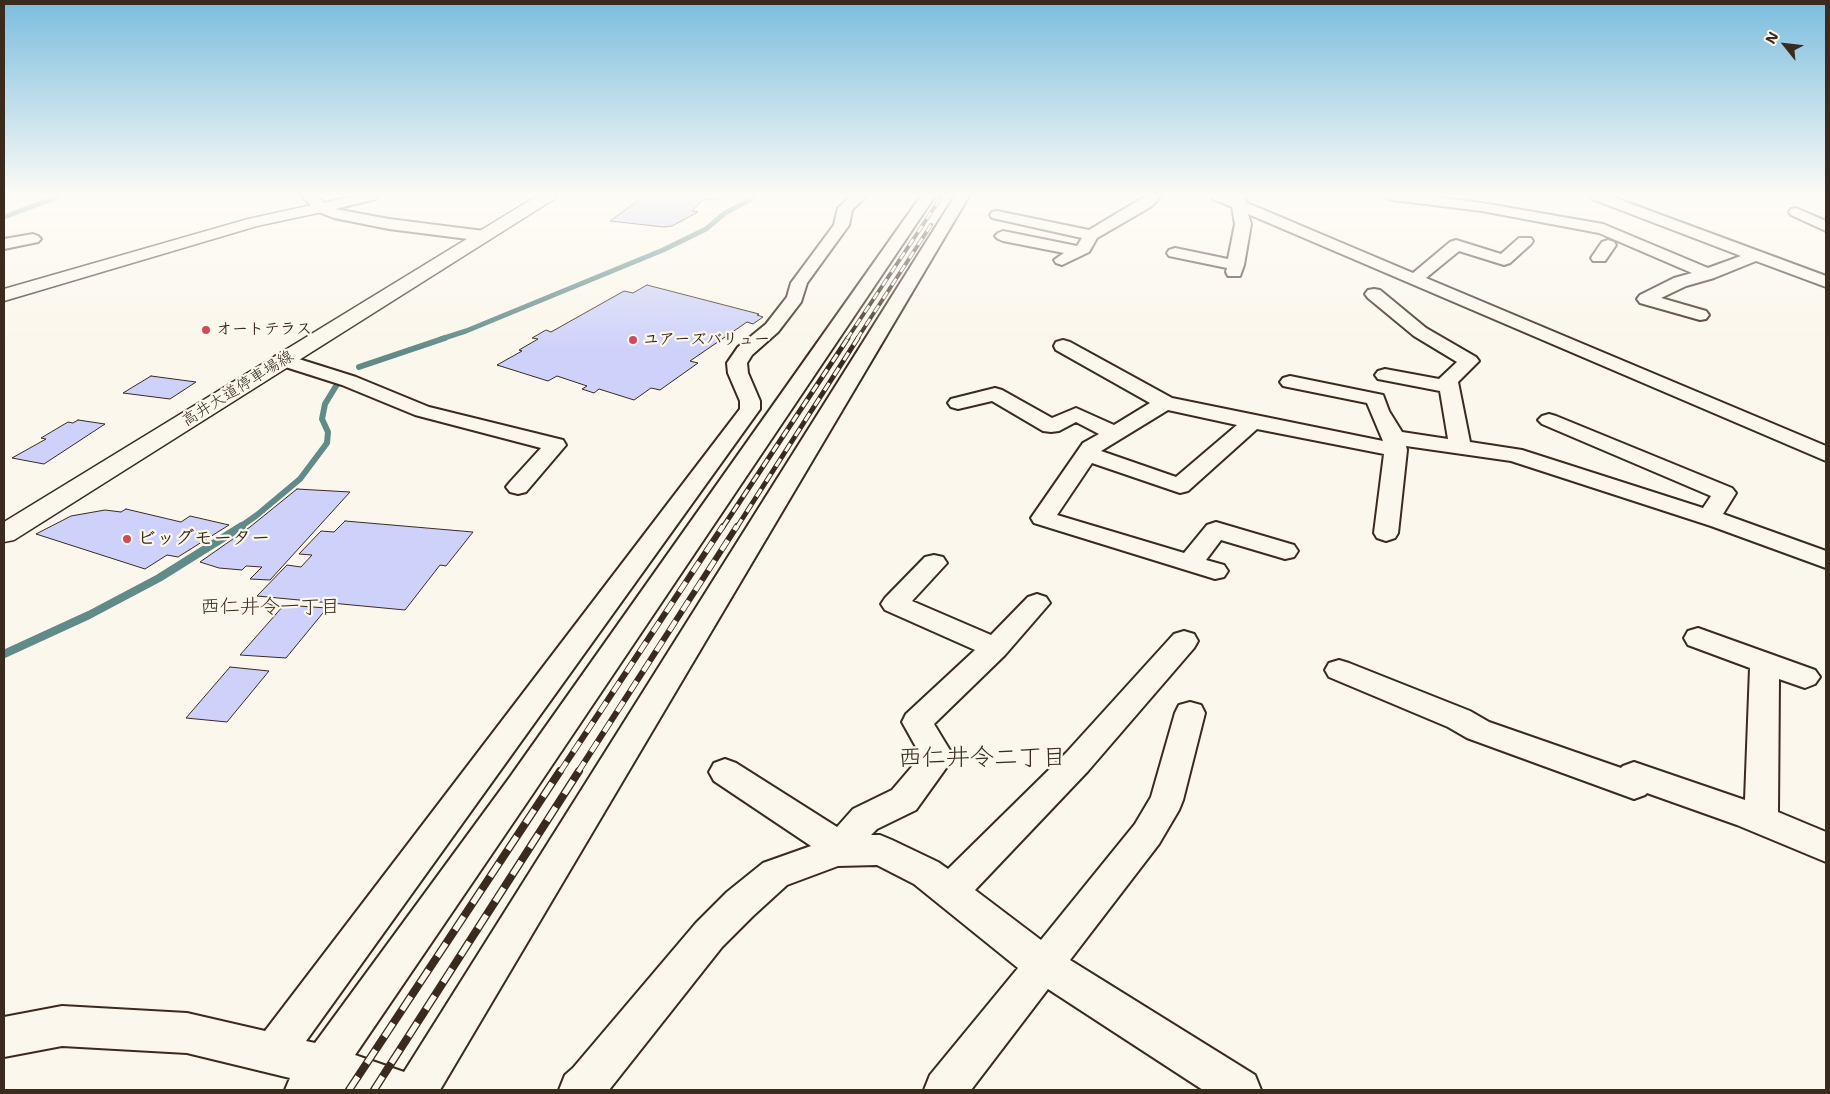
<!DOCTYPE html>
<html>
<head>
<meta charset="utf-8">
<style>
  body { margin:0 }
  #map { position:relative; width:1830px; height:1094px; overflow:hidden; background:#fbf7ec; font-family:"Shantell Sans",sans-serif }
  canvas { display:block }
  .frame { position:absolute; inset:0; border:5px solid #3b2a1e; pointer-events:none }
  .north { position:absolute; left:1760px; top:20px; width:50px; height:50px; -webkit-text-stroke:4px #fbf7ec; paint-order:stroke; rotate:299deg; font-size:14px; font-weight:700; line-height:20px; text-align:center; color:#3b2a1e }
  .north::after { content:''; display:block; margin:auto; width:18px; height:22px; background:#3b2a1e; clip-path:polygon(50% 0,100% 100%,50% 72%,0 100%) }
</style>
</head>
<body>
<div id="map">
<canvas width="1830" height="1094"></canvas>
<div class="frame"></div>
<div class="north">N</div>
</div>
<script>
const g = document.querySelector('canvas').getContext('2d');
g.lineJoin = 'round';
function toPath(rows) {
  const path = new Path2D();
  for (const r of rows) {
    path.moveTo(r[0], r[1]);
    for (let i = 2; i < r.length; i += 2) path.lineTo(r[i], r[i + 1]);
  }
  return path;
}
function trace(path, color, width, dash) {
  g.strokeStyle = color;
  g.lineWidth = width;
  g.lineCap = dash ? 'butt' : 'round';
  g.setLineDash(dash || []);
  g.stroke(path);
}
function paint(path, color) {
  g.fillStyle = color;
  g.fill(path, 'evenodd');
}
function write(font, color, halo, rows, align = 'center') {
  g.font = font + ' "Shantell Sans","Klee One",sans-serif';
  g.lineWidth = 4.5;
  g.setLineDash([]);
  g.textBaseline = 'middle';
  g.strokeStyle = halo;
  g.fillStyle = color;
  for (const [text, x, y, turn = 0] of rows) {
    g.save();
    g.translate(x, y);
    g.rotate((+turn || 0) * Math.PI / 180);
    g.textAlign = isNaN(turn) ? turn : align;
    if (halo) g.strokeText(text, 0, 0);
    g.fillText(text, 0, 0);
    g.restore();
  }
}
trace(toPath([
  [4,217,60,196],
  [441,339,466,331,663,250,706,229,725,213,757,196]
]), '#608b89', 5);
trace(toPath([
  [359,367,445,338],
  [240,527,257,515,300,479,327,443,328,432,322,419,325,404,336,386]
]), '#608b89', 6);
trace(toPath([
  [4,654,89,615,159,578,242,526]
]), '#608b89', 8);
const building = toPath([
  [644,196,720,196,715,200,704,199,692,211,698,212,672,226,664,227,610,221,644,196],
  [647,285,759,314,757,315,763,317,753,324,747,322,690,361,698,363,660,390,651,388,634,400,599,389,594,393,582,389,587,386,557,376,548,381,497,365,522,351,519,350,538,339,532,338,546,330,551,332,624,291,633,293,647,285],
  [151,376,196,382,170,399,123,393,151,376],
  [78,420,105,424,44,464,12,458,46,439,41,438,68,422,73,423,78,420],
  [297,489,350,492,270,580,250,579,262,567,246,566,242,570,219,568,200,562,250,527,297,489],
  [126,509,181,522,190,516,229,525,178,557,167,555,145,569,36,534,71,516,105,510,121,512,126,509],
  [345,521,473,532,446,566,440,565,405,610,257,596,287,565,301,567,312,555,299,554,321,531,334,532,345,521],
  [284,605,327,608,286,658,240,655,284,605],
  [230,667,269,671,227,722,186,718,230,667]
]);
paint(building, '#ced2fa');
trace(building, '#3b2a1e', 1);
const minor = toPath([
  [302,196,317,196,324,203,354,196,378,196,376,199,335,209,389,219,484,231,489,233,492,236,489,239,484,241,389,229,334,218,316,211,302,196],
  [851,196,866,196,852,210,849,225,807,283,801,302,778,332,752,355,747,363,748,373,760,401,760,409,306,1041,315,1043,510,777,921,196,935,196,532,795,355,1055,404,1072,955,196,969,196,440,1090,285,1090,290,1078,187,1053,62,1046,4,1057,4,1017,62,1006,187,1013,265,1031,740,409,740,401,728,373,727,363,738,347,766,324,787,297,791,283,834,225,838,208,851,196],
  [1146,196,1161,196,1152,206,1097,238,1089,252,1062,265,1056,263,1054,260,1064,253,1003,241,998,239,995,236,998,233,1003,231,1077,246,1082,238,997,219,992,218,990,215,992,212,997,211,1089,230,1146,196],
  [1211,196,1248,196,1245,200,1245,202,1413,273,1450,242,1456,240,1501,254,1519,238,1531,238,1533,241,1531,244,1510,263,1504,265,1459,251,1426,278,1826,446,1826,461,1248,214,1251,224,1244,265,1240,276,1228,276,1226,272,1227,268,1169,256,1167,253,1169,250,1175,248,1228,259,1235,224,1232,207,1213,199,1211,196],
  [1386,196,1426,196,1482,203,1603,224,1708,268,1741,256,1592,199,1590,196,1610,196,1826,276,1826,287,1756,261,1714,278,1686,286,1661,298,1706,311,1709,315,1706,319,1700,320,1640,303,1637,299,1640,295,1674,278,1692,273,1599,233,1482,211,1393,200,1388,199,1386,196],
  [1796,208,1826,221,1826,231,1791,215,1789,212,1791,209,1796,208],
  [33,234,38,236,41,239,38,242,4,249,4,239,33,234],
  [1608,240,1614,242,1616,245,1605,261,1593,261,1591,258,1593,255,1602,242,1608,240],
  [1374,289,1380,290,1426,328,1476,357,1479,361,1458,382,1470,442,1522,450,1703,508,1711,496,1542,424,1538,420,1542,416,1549,414,1556,416,1732,488,1736,493,1723,514,1826,551,1826,568,1711,526,1511,461,1406,446,1407,450,1398,533,1395,538,1386,541,1377,538,1374,533,1384,454,1257,429,1188,491,1180,493,1092,463,1057,515,1184,553,1207,525,1216,522,1294,545,1298,551,1294,557,1285,559,1221,540,1206,560,1224,565,1228,571,1224,577,1215,579,1034,523,1031,518,1083,443,1099,434,1076,422,1059,431,1051,432,1043,431,992,401,958,409,951,407,948,403,951,399,995,388,1002,390,1052,418,1076,408,1114,425,1150,403,1056,350,1054,346,1056,342,1063,340,1070,342,1172,398,1383,441,1367,403,1283,386,1280,382,1283,378,1290,376,1383,395,1389,411,1402,432,1448,439,1440,391,1378,379,1375,375,1378,371,1385,369,1439,379,1457,362,1414,336,1368,298,1365,294,1368,290,1374,289],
  [1168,410,1237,425,1176,477,1101,451,1168,410],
  [283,354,356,377,429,407,563,440,566,445,526,492,518,494,510,492,506,487,510,482,541,448,415,415,342,385,276,364,273,360,276,356,283,354],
  [934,555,943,557,947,563,912,601,991,635,1028,597,1037,594,1046,597,1050,603,1005,655,934,724,954,757,916,810,877,829,871,835,880,835,892,840,938,862,948,869,1066,753,1174,634,1184,631,1194,634,1198,641,1194,648,1088,771,975,890,1041,940,1135,824,1151,797,1175,713,1179,705,1190,702,1201,705,1205,713,1183,800,1179,810,1159,844,1070,960,1255,1075,1261,1090,1203,1090,1048,989,971,1090,924,1090,930,1075,1018,968,914,884,877,865,838,866,787,885,753,916,722,947,609,1090,559,1090,565,1075,573,1068,696,923,727,892,763,863,811,846,714,781,709,772,714,763,725,759,736,763,837,827,853,809,892,790,921,756,902,722,906,714,975,650,885,610,881,604,885,598,925,557,934,555],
  [1698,628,1815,670,1820,677,1815,684,1805,688,1779,679,1778,812,1826,832,1826,862,1737,825,1647,793,1645,795,1634,799,1467,738,1448,727,1329,677,1325,670,1329,663,1339,660,1349,663,1470,711,1489,722,1621,768,1623,766,1634,762,1745,800,1750,668,1688,645,1684,638,1688,631,1698,628]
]);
const tertiary = toPath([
  [321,203,327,205,329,208,327,211,257,226,4,301,4,289,248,219,321,203]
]);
const secondary = toPath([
  [537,196,556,196,554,199,14,540,4,542,4,522,537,196]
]);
trace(minor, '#3b2a1e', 4);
trace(tertiary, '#3b2a1e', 3);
trace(secondary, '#3b2a1e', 3);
paint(minor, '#fbf7ec');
paint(tertiary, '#fbf7ec');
paint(secondary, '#fbf7ec');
const railFar3 = toPath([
  [847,339,942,196],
  [857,339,931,225]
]);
const railFar2 = toPath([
  [723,527,848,338],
  [737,527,858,338]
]);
const railFar1 = toPath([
  [560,772,723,526],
  [578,772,737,526]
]);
const rail = toPath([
  [349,1090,560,771],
  [374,1090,579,771]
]);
trace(railFar3, '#3b2a1e', 4);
trace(railFar2, '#3b2a1e', 5);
trace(railFar1, '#3b2a1e', 6);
trace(rail, '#3b2a1e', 8);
trace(railFar3, '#fbf7ec', 2.5, [8]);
trace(railFar2, '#fbf7ec', 3, [9]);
trace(railFar1, '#fbf7ec', 4.5, [12]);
trace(rail, '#fbf7ec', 5.5, [16]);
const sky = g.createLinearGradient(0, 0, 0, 349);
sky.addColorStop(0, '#7bbdde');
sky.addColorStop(0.56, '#fdfbf6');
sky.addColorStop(1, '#fdfbf600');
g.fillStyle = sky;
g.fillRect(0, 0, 1830, 349);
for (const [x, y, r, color] of [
  [206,330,5,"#d1495b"],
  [633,340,5,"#d1495b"],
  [127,539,5,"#d1495b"]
]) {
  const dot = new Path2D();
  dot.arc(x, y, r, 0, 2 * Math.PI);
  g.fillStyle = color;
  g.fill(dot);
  trace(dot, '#fbf7ec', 2);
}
write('bold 16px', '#3b2a1e', '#fbf7ec', [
  ["オートテラス",216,330],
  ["ユアーズバリュー",643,340]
], 'left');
write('16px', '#3b2a1e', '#fbf7ec', [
  ["高井大道停車場線",238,389,-32]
]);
write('bold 19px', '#3b2a1e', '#fbf7ec', [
  ["ビッグモーター",137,539]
], 'left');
write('20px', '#3b2a1e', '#fbf7ec', [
  ["西仁井令一丁目",270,608]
]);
write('24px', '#3b2a1e', '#fbf7ec', [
  ["西仁井令二丁目",982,759]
]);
</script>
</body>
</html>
